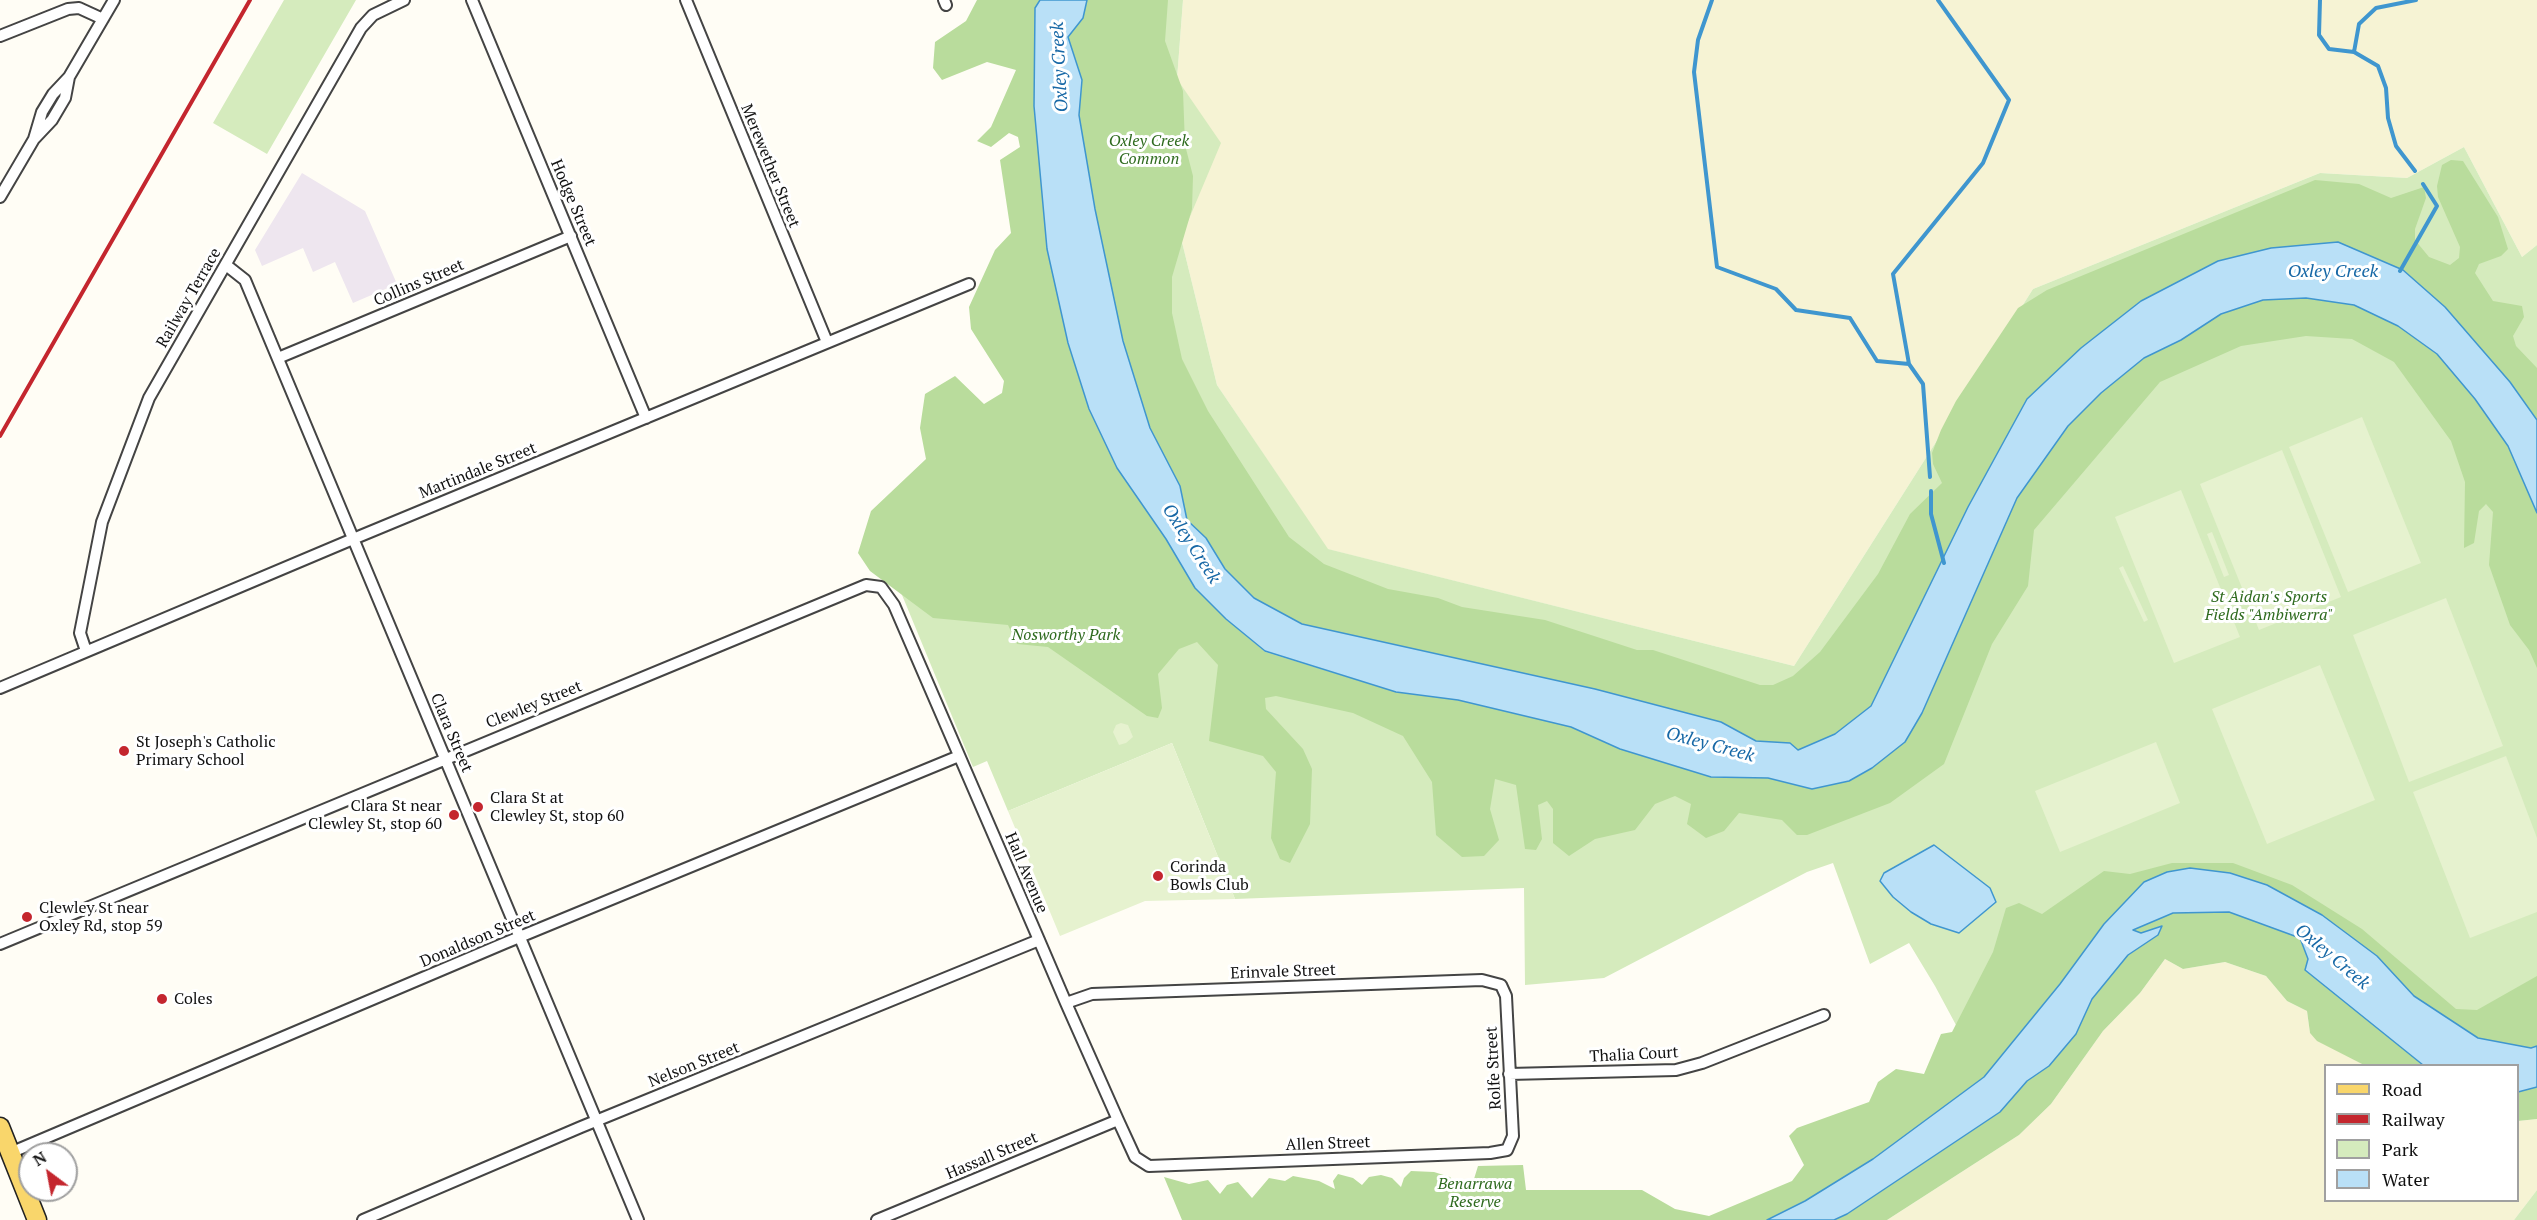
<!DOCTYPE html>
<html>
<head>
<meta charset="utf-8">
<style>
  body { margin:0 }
  #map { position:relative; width:2537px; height:1220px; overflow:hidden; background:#fffdf5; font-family:"PT Serif",serif }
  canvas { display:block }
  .legend { position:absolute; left:2324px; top:1064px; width:195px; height:138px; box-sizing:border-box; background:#fff; border:2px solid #a0a0a0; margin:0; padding:8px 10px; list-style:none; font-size:18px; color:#111 }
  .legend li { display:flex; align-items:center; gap:12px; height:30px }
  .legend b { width:30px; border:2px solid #a0a0a0 }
  .north { position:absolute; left:18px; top:1142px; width:60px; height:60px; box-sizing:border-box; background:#fff; border:2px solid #a0a0a0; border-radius:50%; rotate:328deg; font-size:16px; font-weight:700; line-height:24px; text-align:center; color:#111 }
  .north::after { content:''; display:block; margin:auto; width:21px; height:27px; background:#c4262e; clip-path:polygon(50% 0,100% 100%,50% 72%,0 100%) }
</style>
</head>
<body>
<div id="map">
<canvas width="2537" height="1220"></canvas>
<ul class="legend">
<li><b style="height:8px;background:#f9d66b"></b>Road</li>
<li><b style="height:8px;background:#c4262e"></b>Railway</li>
<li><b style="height:16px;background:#d5ebbd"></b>Park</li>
<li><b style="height:16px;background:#b9e0f7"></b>Water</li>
</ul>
<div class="north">N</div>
</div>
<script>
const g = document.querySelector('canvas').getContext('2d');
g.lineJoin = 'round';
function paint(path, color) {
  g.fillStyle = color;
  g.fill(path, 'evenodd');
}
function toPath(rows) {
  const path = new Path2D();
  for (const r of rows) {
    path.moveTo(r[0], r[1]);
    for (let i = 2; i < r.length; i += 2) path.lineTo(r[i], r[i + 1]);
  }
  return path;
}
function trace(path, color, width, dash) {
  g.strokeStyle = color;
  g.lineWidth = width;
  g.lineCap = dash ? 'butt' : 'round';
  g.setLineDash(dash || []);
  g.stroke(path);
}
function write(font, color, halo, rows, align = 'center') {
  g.font = font + ' "PT Serif",serif';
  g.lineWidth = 6;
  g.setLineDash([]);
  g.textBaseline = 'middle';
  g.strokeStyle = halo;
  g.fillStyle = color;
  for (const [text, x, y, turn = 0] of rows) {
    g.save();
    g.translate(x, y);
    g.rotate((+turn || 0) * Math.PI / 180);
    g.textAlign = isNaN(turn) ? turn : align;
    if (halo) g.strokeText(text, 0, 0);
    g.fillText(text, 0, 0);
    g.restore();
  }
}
paint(toPath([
  [302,173,365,211,397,284,353,303,335,262,313,272,303,248,262,266,255,250]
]), '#eee6ef');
paint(toPath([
  [1183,0,2537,0,2537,245,2522,257,2464,147,2407,178,2320,173,2033,289,1794,666,1327,549,1217,385,1181,238,1177,79],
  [2165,959,2183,969,2225,962,2266,976,2287,1001,2307,1011,2310,1033,2364,1065,2326,1066,2326,1200,2518,1200,2518,1121,2537,1119,2537,1190,2514,1220,1887,1220,2019,1135,2051,1104,2103,1031,2140,993]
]), '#f6f3d4');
paint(toPath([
  [284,0,356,0,267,154,213,123],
  [1087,0,1183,0,1177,79,1221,143,1181,238,1217,385,1328,549,1794,666,2033,289,2320,173,2407,178,2464,147,2522,257,2537,245,2537,420,2510,382,2271,248,1835,734,1225,569],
  [2354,305,2537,513,2537,1046,2478,1039,2267,885,1984,1077,1935,986,1909,943,1870,964,1833,863,1807,872,1604,978,1525,985,1524,888,1235,899,1172,743,1008,811,987,761,973,767,888,561,1117,468,1711,777,2101,393],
  [2537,1190,2537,1220,2514,1220]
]), '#d5ebbd');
paint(toPath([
  [977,0,1040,0,1035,8,1047,249,1068,343,1089,409,1117,468,1166,539,1195,588,1226,619,1265,652,1396,692,1458,700,1571,727,1620,749,1711,777,1768,778,1812,789,1905,742,1922,713,2017,498,2068,426,2101,393,2144,358,2181,340,2221,314,2263,300,2306,298,2354,305,2398,326,2437,354,2475,399,2508,446,2537,513,2537,668,2529,650,2510,625,2489,565,2493,512,2486,504,2479,511,2474,543,2464,548,2465,482,2451,441,2394,362,2352,339,2306,336,2241,346,2160,382,2034,530,2028,586,1992,644,1944,764,1890,803,1807,835,1797,835,1782,820,1739,813,1724,831,1706,838,1687,824,1691,804,1675,796,1655,804,1635,830,1595,839,1569,856,1553,843,1553,809,1547,801,1538,805,1542,839,1536,850,1525,849,1516,785,1495,779,1490,809,1499,840,1484,856,1462,857,1436,835,1432,782,1403,736,1353,713,1276,696,1265,698,1266,709,1303,749,1312,769,1310,824,1290,863,1280,859,1271,838,1276,772,1263,756,1209,741,1218,665,1197,642,1179,649,1158,674,1162,708,1158,718,1147,716,1048,647,1017,644,1008,625,933,618,870,571,858,553,871,511,926,459,920,428,925,394,955,376,984,404,1002,393,1004,381,971,329,969,307,995,250,1011,233,1000,160,1020,147,1018,137,1009,133,991,147,977,141,991,127,1016,70,987,62,942,80,933,68,935,42,966,21],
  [1087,0,1168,0,1165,41,1183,91,1185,145,1193,176,1192,209,1172,277,1172,313,1182,359,1208,411,1289,537,1324,564,1388,589,1438,598,1462,607,1545,620,1637,650,1653,650,1760,685,1773,685,1793,676,1820,652,1878,574,1910,514,1942,483,1933,464,1932,453,1941,430,1956,401,2018,308,2047,290,2315,180,2359,184,2391,198,2424,187,2426,198,2415,229,2415,240,2429,257,2450,265,2459,258,2460,247,2438,197,2437,186,2442,165,2451,160,2463,161,2498,217,2508,249,2501,256,2479,264,2475,273,2493,301,2522,306,2524,317,2513,336,2516,346,2537,368,2537,420,2510,382,2445,307,2403,270,2338,243,2027,399,1968,507,1871,706,1835,734,1798,750,1789,743,1756,741,1721,722,1595,689,1302,624,1254,598,1225,569,1206,538,1187,520,1180,486,1150,428,1123,341,1095,209,1079,115,1081,80,1068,37,1083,18],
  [2172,863,2233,863,2292,885,2362,929,2456,1009,2477,1010,2537,976,2537,1046,2531,1048,2478,1039,2414,996,2377,956,2322,915,2267,885,2230,873,2190,868,2167,872,2144,882,2104,924,2060,984,1984,1077,1873,1159,1805,1201,1767,1220,1182,1220,1164,1177,1189,1184,1208,1180,1220,1194,1227,1185,1238,1182,1252,1198,1269,1178,1285,1181,1293,1176,1319,1181,1335,1189,1333,1181,1338,1174,1353,1178,1362,1185,1369,1177,1381,1175,1392,1178,1401,1187,1404,1178,1411,1171,1434,1172,1450,1177,1465,1192,1482,1189,1474,1179,1478,1166,1523,1165,1526,1190,1642,1190,1675,1209,1709,1216,1792,1181,1804,1165,1789,1136,1797,1128,1869,1102,1878,1082,1896,1069,1924,1074,1941,1034,1952,1032,1993,952,2006,908,2019,903,2042,914,2104,871,2130,874],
  [2229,912,2300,938,2308,959,2305,970,2423,1065,2364,1065,2317,1041,2310,1033,2307,1011,2287,1001,2266,976,2225,962,2183,969,2165,959,2140,993,2103,1031,2051,1104,2019,1135,1887,1220,1834,1220,1847,1214,2000,1112,2027,1081,2049,1066,2076,1034,2092,999,2128,955,2158,935,2161,926,2141,933,2132,930,2173,913],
  [2537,1087,2537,1119,2518,1121,2518,1092]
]), '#b9dc9c');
paint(toPath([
  [2362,417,2421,563,2348,592,2289,447],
  [2282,450,2341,597,2259,630,2200,484],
  [2181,490,2240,637,2174,663,2115,517],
  [2212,532,2229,575,2224,577,2207,534],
  [2123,566,2148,620,2144,622,2119,568],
  [2446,598,2503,746,2409,782,2353,635],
  [2320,665,2375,800,2267,844,2212,709],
  [1121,723,1128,725,1133,737,1126,743,1119,745,1113,732,1116,725],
  [2156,742,2180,803,2060,852,2035,791],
  [1172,743,1235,899,1145,901,1060,936,1008,811],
  [2506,756,2537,838,2537,912,2470,938,2413,792]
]), '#e6f2cf');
const water = toPath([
  [1040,0,1087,0,1083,18,1068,37,1082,80,1079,115,1095,209,1123,341,1150,428,1180,486,1187,520,1206,538,1225,569,1254,598,1302,624,1595,689,1721,722,1756,741,1790,743,1798,750,1835,734,1871,706,1968,507,2027,399,2081,348,2141,301,2218,261,2271,248,2338,242,2403,270,2445,307,2510,382,2537,420,2537,513,2508,446,2475,399,2437,354,2398,326,2354,305,2306,298,2263,300,2221,314,2181,340,2144,358,2101,393,2068,426,2017,498,1922,713,1905,742,1872,768,1849,781,1812,789,1768,778,1711,777,1620,749,1571,727,1458,700,1396,692,1265,651,1226,619,1195,588,1166,539,1117,468,1089,409,1068,343,1047,249,1034,106,1035,8,1040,0],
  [1934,845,1990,888,1996,902,1959,933,1931,924,1911,912,1893,897,1880,881,1884,873,1934,845],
  [2190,868,2230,873,2267,885,2322,915,2377,956,2414,996,2478,1038,2531,1048,2537,1046,2537,1087,2518,1092,2518,1066,2423,1065,2305,970,2308,959,2300,938,2229,912,2173,913,2133,930,2141,933,2162,926,2158,935,2128,955,2092,999,2076,1034,2049,1066,2027,1081,2000,1112,1847,1214,1834,1220,1767,1220,1805,1201,1873,1159,1984,1077,2060,984,2104,924,2144,882,2167,872,2190,868]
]);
paint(water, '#b9e0f7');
trace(water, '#3f96cf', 1.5);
trace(toPath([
  [1712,0,1698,40,1694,72,1717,267,1776,289,1796,310,1850,318,1877,361,1909,364],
  [2320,0,2319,35,2329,49,2354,52],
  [2415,171,2396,146,2388,118,2386,88,2378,66,2354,52,2359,24,2376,8,2416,0],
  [2400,271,2437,206,2423,184],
  [1930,477,1923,384,1909,364,1893,274,1983,163,2009,100,1938,0],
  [1931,491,1931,514,1944,563]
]), '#3f96cf', 4);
const minor = toPath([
  [472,0,646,418],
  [686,0,827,342],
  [944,0,946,5],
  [0,36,68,9,79,8,103,19],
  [35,138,52,120,65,98,69,77],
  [0,197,34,139,42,112,53,94,69,77,114,0],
  [226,265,245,280,638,1220],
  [278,358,571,236],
  [86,651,80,633,102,522,149,398,361,28,373,15,404,0],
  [0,688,353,539,969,284],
  [0,944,866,585,881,587,894,605,1039,940,1066,1003,1118,1120,1135,1157,1149,1166,1490,1153,1507,1150,1513,1136,1506,996,1501,985,1482,980,1092,994,1066,1003],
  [1509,1074,1676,1070,1702,1063,1824,1015],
  [10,1153,505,943,959,756],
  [363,1220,581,1127,1039,940],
  [877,1220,1118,1120]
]);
const primary = toPath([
  [0,1127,37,1220]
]);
trace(minor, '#444', 14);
trace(primary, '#222', 21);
trace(minor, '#fff', 10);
trace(primary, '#f9d66b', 18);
trace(toPath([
  [0,436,250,0]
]), '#c4262e', 4);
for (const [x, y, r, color] of [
  [124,751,6,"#c4262e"],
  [478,807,6,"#c4262e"],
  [454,815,6,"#c4262e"],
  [1158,876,6,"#c4262e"],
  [27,917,6,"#c4262e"],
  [162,999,6,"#c4262e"]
]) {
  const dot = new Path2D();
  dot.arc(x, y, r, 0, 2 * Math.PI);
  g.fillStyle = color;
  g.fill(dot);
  trace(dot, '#fff', 2);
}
write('italic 16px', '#2f6b1f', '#fff', [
  ["Oxley Creek",1149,141],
  ["Common",1149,159],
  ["St Aidan's Sports",2269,597],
  ["Fields \"Ambiwerra\"",2269,615],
  ["Nosworthy Park",1066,635],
  ["Benarrawa",1475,1184],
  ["Reserve",1475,1202]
]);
write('16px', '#111', '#fff', [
  ["Merewether Street",770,166,68],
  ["Hodge Street",573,203,67],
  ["Collins Street",419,283,-23],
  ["Railway Terrace",189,298,-60],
  ["Martindale Street",478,471,-22],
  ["Clewley Street",534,705,-22],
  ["Clara Street",451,733,67],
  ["Hall Avenue",1026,873,67],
  ["Donaldson Street",478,939,-23],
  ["Erinvale Street",1283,972,-2],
  ["Thalia Court",1634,1055,-3],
  ["Nelson Street",694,1065,-22],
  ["Rolfe Street",1494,1068,-93],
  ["Allen Street",1328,1144,-2],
  ["Hassall Street",992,1156,-23]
]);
write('16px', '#111', '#fff', [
  ["St Joseph's Catholic",136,742],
  ["Primary School",136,760],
  ["Clara St at",490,798],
  ["Clewley St, stop 60",490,816],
  ["Clara St near",442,806,"right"],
  ["Clewley St, stop 60",442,824,"right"],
  ["Corinda",1170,867],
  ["Bowls Club",1170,885],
  ["Clewley St near",39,908],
  ["Oxley Rd, stop 59",39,926],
  ["Coles",174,999]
], 'left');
write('italic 18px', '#1768a6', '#fff', [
  ["Oxley Creek",1060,67,-93],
  ["Oxley Creek",2333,272],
  ["Oxley Creek",1191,544,57],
  ["Oxley Creek",1710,745,15],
  ["Oxley Creek",2332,957,40]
]);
</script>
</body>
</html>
